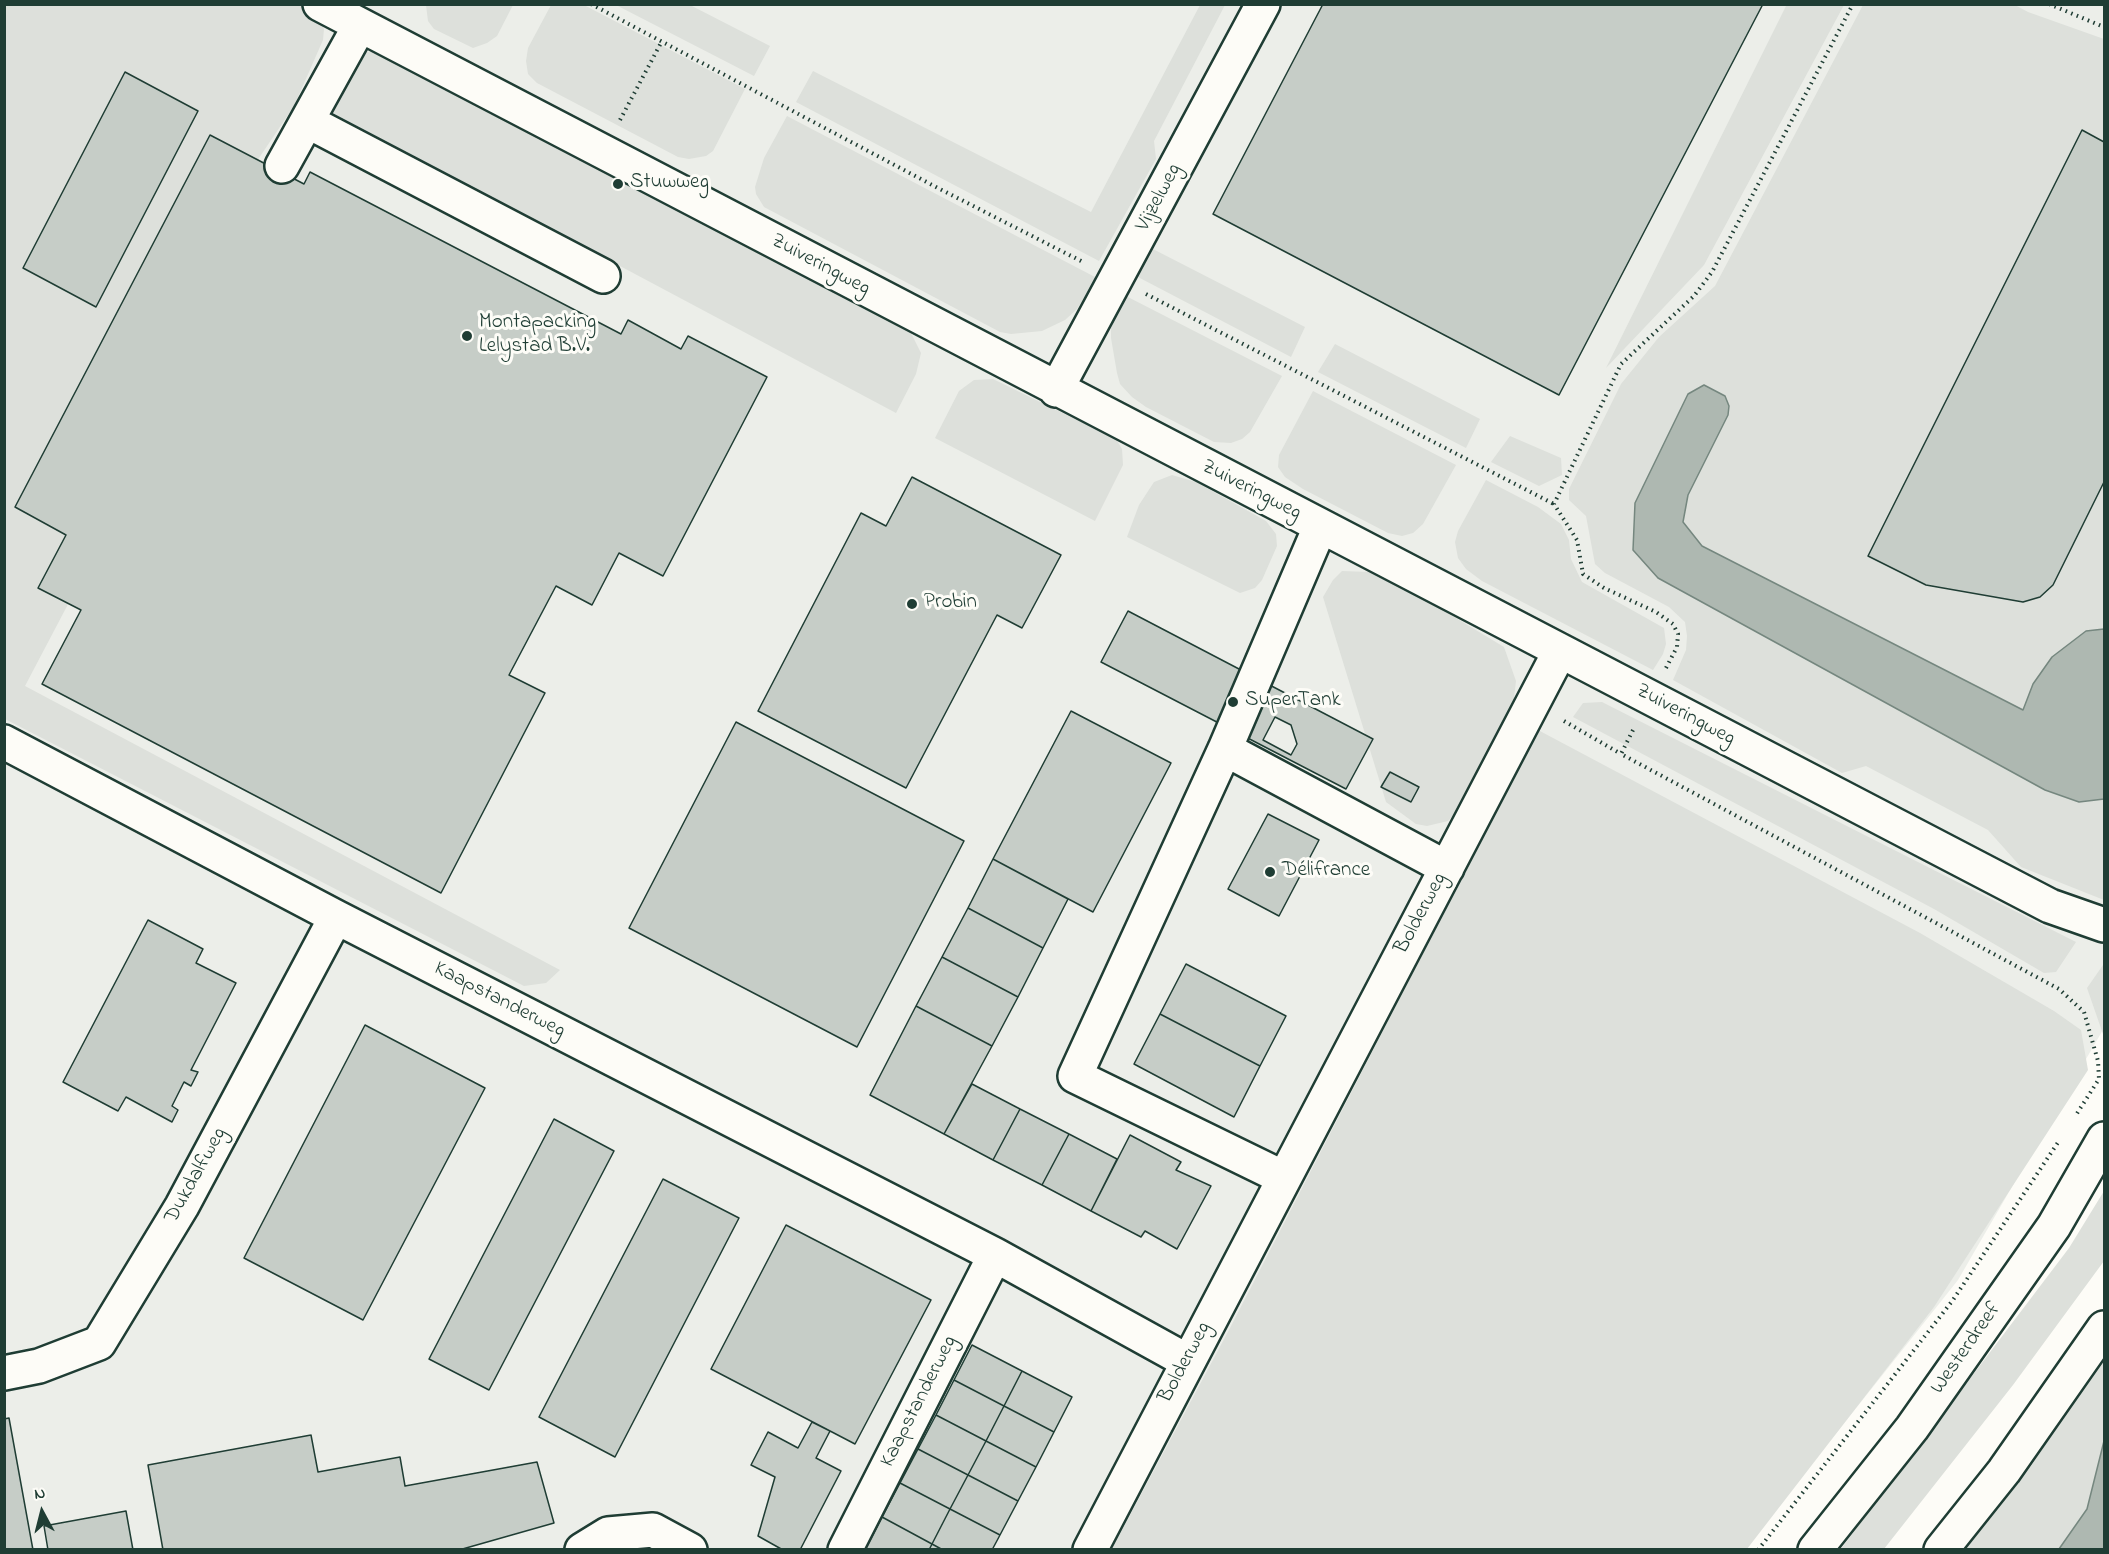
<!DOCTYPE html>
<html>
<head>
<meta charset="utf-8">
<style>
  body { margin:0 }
  #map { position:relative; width:2109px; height:1554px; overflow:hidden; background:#fdfcf7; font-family:"Indie Flower",sans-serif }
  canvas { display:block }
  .frame { position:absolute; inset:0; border:6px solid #1f3d34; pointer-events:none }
  .north { position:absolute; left:12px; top:1482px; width:60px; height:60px; -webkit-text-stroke:4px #fdfcf7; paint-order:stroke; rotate:353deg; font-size:16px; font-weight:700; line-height:24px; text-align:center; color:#1f3d34 }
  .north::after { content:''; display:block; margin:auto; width:21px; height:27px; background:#1f3d34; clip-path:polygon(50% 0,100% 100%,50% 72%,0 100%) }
</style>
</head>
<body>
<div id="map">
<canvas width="2109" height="1554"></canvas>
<div class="frame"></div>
<div class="north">N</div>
</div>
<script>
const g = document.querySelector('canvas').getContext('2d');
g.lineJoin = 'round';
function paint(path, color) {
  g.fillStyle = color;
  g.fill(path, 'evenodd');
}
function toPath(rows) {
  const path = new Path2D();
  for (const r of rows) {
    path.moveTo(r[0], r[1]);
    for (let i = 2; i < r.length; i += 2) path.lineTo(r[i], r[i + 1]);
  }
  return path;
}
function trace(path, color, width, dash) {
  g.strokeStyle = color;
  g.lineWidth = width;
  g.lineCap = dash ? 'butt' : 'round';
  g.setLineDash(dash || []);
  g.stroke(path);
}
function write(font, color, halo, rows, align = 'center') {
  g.font = font + ' "Indie Flower",sans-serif';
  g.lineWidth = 6;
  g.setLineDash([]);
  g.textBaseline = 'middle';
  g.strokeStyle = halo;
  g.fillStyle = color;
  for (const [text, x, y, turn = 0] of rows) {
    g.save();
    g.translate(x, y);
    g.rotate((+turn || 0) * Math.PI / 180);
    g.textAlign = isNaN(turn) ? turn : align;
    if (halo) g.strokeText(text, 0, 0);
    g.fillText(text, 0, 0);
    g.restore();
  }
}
paint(toPath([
  [5,5,2104,5,2104,1028,1958,1280,1744,1549,5,1550]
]), '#eceee9');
paint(toPath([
  [1787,4,1844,5,1704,265,1606,368],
  [4,5,299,5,318,18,324,29,323,40,294,106,234,195,220,315,25,686,560,970,546,983,524,986,5,719],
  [426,5,426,4,513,5,497,36,487,43,473,48,434,29,428,21],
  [551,5,584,5,745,89,713,151,706,156,689,159,678,157,537,83,528,74,526,61,528,48],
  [616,5,690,5,770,46,754,76],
  [1200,5,1225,5,1154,141,1156,159,1099,261,796,102,813,71,1091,212],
  [1863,5,2015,5,2028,12,2104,39,2104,629,2086,631,2033,684,2023,710,1702,546,1683,522,1688,495,1728,415,1635,503,1633,550,1658,578,2045,790,2079,802,2104,799,2104,900,2021,867,1988,830,1866,766,1842,773,1673,680,1686,650,1687,636,1685,622,1669,607,1605,573,1595,564,1586,516,1569,500,1569,489,1621,384,1659,337,1715,286],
  [390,50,911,333,921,353,916,374,896,413,329,111,356,59,367,52],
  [787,116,1095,277,1091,287,1077,309,1065,320,1042,331,1011,334,1000,332,764,207,756,194,755,187,764,158],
  [1151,248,1305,327,1291,357,1136,276],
  [1124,295,1282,376,1250,432,1242,439,1231,443,1214,442,1146,407,1132,397,1120,384,1117,373,1111,338,1111,328],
  [1335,344,1480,419,1466,448,1318,372],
  [993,379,1116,439,1122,449,1123,465,1095,521,935,438,959,391,974,380],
  [1313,391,1456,465,1423,524,1413,533,1402,536,1388,533,1303,489,1285,477,1278,467,1279,455],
  [1510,436,1561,458,1562,475,1539,486,1491,462],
  [1172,475,1196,482,1266,521,1276,534,1277,546,1262,580,1255,588,1240,593,1127,537,1139,505,1154,482],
  [1486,480,1538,507,1561,524,1569,540,1571,559,1582,582,1664,628,1666,644,1663,654,1653,670,1482,581,1466,569,1458,558,1455,542,1458,531],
  [1342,571,1369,572,1436,606,1504,647,1516,681,1512,715,1465,804,1448,821,1427,826,1416,824,1386,802,1323,597,1333,580],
  [1602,702,1831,818,2076,942,2056,972,2044,973,1934,909,1573,717,1583,703],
  [1538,730,1920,933,2054,1011,2081,1030,2088,1070,1934,1307,1747,1549,1112,1549,1230,1328],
  [2103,965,2104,967,2104,1037,2087,988],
  [2104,1191,2104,1261,2013,1385,1884,1549,1840,1550,2069,1248],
  [2104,1357,2104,1441,2087,1509,2059,1549,1960,1550,2031,1466]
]), '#dde0db');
const water = toPath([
  [1704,385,1725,396,1729,406,1728,415,1688,495,1683,522,1702,546,2023,710,2033,684,2052,657,2086,631,2104,629,2104,799,2079,802,2045,790,1658,578,1633,550,1635,503,1688,394,1704,385],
  [2104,1441,2104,1549,2059,1549,2087,1509,2104,1441]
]);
paint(water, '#aeb8b1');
trace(water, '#75877f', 1.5);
const building = toPath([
  [1323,4,1763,4,1559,395,1213,214,1323,4],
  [125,72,198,111,96,307,23,268,125,72],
  [2082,130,2104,142,2104,482,2053,585,2040,597,2023,602,1926,585,1868,556,2082,130],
  [210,135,304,184,310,172,621,334,628,320,681,349,688,336,767,377,663,576,619,553,592,605,556,586,509,675,545,693,441,893,42,684,81,610,38,588,66,535,15,507,210,135],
  [912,477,1061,555,1022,628,997,615,906,788,758,711,861,513,886,526,912,477],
  [1128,611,1373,739,1346,789,1101,662,1128,611],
  [1071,711,1171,763,1093,912,993,859,1071,711],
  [1275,717,1291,725,1297,744,1291,755,1263,740,1275,717],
  [736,722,964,841,857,1047,629,928,736,722],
  [1390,772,1419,787,1411,802,1381,787,1390,772],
  [1268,814,1319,840,1279,916,1228,889,1268,814],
  [993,859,1068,899,1043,948,968,908,993,859],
  [968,908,1043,948,1018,997,942,957,968,908],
  [148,920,203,949,196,963,236,983,191,1070,198,1072,191,1086,184,1082,172,1106,178,1110,172,1122,126,1097,118,1111,63,1082,148,920],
  [942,957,1018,997,992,1046,916,1006,942,957],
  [1186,964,1286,1016,1260,1066,1160,1014,1186,964],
  [916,1006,992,1046,944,1134,870,1095,916,1006],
  [1160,1014,1260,1066,1234,1117,1134,1064,1160,1014],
  [365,1025,485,1088,363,1320,244,1258,365,1025],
  [972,1084,1020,1109,993,1160,944,1134,972,1084],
  [1020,1109,1069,1134,1042,1185,993,1160,1020,1109],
  [554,1119,614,1151,489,1390,429,1359,554,1119],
  [1069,1134,1117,1159,1091,1211,1042,1185,1069,1134],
  [1130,1135,1181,1162,1176,1170,1211,1186,1177,1249,1145,1231,1141,1237,1091,1211,1130,1135],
  [663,1179,739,1218,615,1457,539,1417,663,1179],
  [786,1225,931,1300,855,1444,711,1369,786,1225],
  [972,1345,1022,1371,1004,1406,954,1380,972,1345],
  [1022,1371,1072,1397,1054,1432,1004,1406,1022,1371],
  [954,1380,1004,1406,986,1441,936,1415,954,1380],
  [1004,1406,1054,1432,1036,1467,986,1441,1004,1406],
  [936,1415,986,1441,968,1475,918,1449,936,1415],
  [9,1418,33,1550,4,1550,4,1419,9,1418],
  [812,1422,830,1431,816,1458,841,1471,800,1550,783,1550,758,1536,775,1477,751,1465,768,1432,798,1448,812,1422],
  [311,1435,318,1472,400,1457,405,1486,537,1462,554,1523,459,1550,163,1550,148,1465,311,1435],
  [986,1441,1036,1467,1018,1501,968,1475,986,1441],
  [918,1449,968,1475,950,1509,900,1483,918,1449],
  [968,1475,1018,1501,1000,1535,950,1509,968,1475],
  [900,1483,950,1509,932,1544,882,1517,900,1483],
  [950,1509,1000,1535,992,1550,943,1550,932,1544,950,1509],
  [126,1511,133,1550,48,1550,44,1526,126,1511],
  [882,1517,932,1544,929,1550,865,1550,882,1517],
  [932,1544,943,1550,929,1550,932,1544]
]);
paint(building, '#c6cdc7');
trace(building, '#1f3d34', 1.5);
const minor = toPath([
  [320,4,2050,906,2104,925],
  [307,121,603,276],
  [282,166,360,25],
  [1056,390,1263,4],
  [4,742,336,917,995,1255,1187,1361],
  [1225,749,1447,868],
  [1284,1178,1075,1076,1225,749,1320,527],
  [4,1373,39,1366,99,1343,182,1206,336,917],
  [582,1550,608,1534,653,1530,690,1550],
  [845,1550,995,1255],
  [1090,1550,1560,651]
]);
const major = toPath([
  [1815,1550,1912,1428,2054,1226,2104,1139],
  [1941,1550,2004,1471,2104,1328]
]);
trace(minor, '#1f3d34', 38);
trace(major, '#1f3d34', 38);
trace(toPath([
  [591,4,936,187,1083,262],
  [2049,4,2104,27],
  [620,120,662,41],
  [1146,294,1554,504],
  [1666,668,1677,647,1678,634,1673,624,1656,612,1604,588,1583,574,1577,540,1554,504,1621,364,1694,296,1712,272,1853,4],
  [1564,721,1621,754],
  [1633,730,1621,754,2059,989,2084,1012,2098,1061,2099,1079,2076,1115],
  [1758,1550,1953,1300,2059,1141]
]), '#1f3d34', 4, [1.5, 4.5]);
trace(minor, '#fdfcf7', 33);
trace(major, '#fdfcf7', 33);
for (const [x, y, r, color] of [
  [618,184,6,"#1f3d34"],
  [467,336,6,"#1f3d34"],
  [912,604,6,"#1f3d34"],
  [1233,702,6,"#1f3d34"],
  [1270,872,6,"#1f3d34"]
]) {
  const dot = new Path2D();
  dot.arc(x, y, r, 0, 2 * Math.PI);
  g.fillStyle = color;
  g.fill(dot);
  trace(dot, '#fdfcf7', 2);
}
write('21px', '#1f3d34', '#fdfcf7', [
  ["Stuwweg",630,184],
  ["Montapacking",479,324],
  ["Lelystad B.V.",479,348],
  ["Probin",924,604],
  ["SuperTank",1245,702],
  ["Délifrance",1282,872]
], 'left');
write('21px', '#1f3d34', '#fdfcf7', [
  ["Vijzelweg",1160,198,-62],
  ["Zuiveringweg",820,266,28],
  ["Zuiveringweg",1251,491,27],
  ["Zuiveringweg",1685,716,28],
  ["Bolderweg",1422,914,-62],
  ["Kaapstanderweg",499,1001,27],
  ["Dukdalfweg",197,1176,-61],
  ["Westerdreef",1967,1349,-55],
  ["Bolderweg",1186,1363,-62],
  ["Kaapstanderweg",920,1402,-63]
]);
</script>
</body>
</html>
